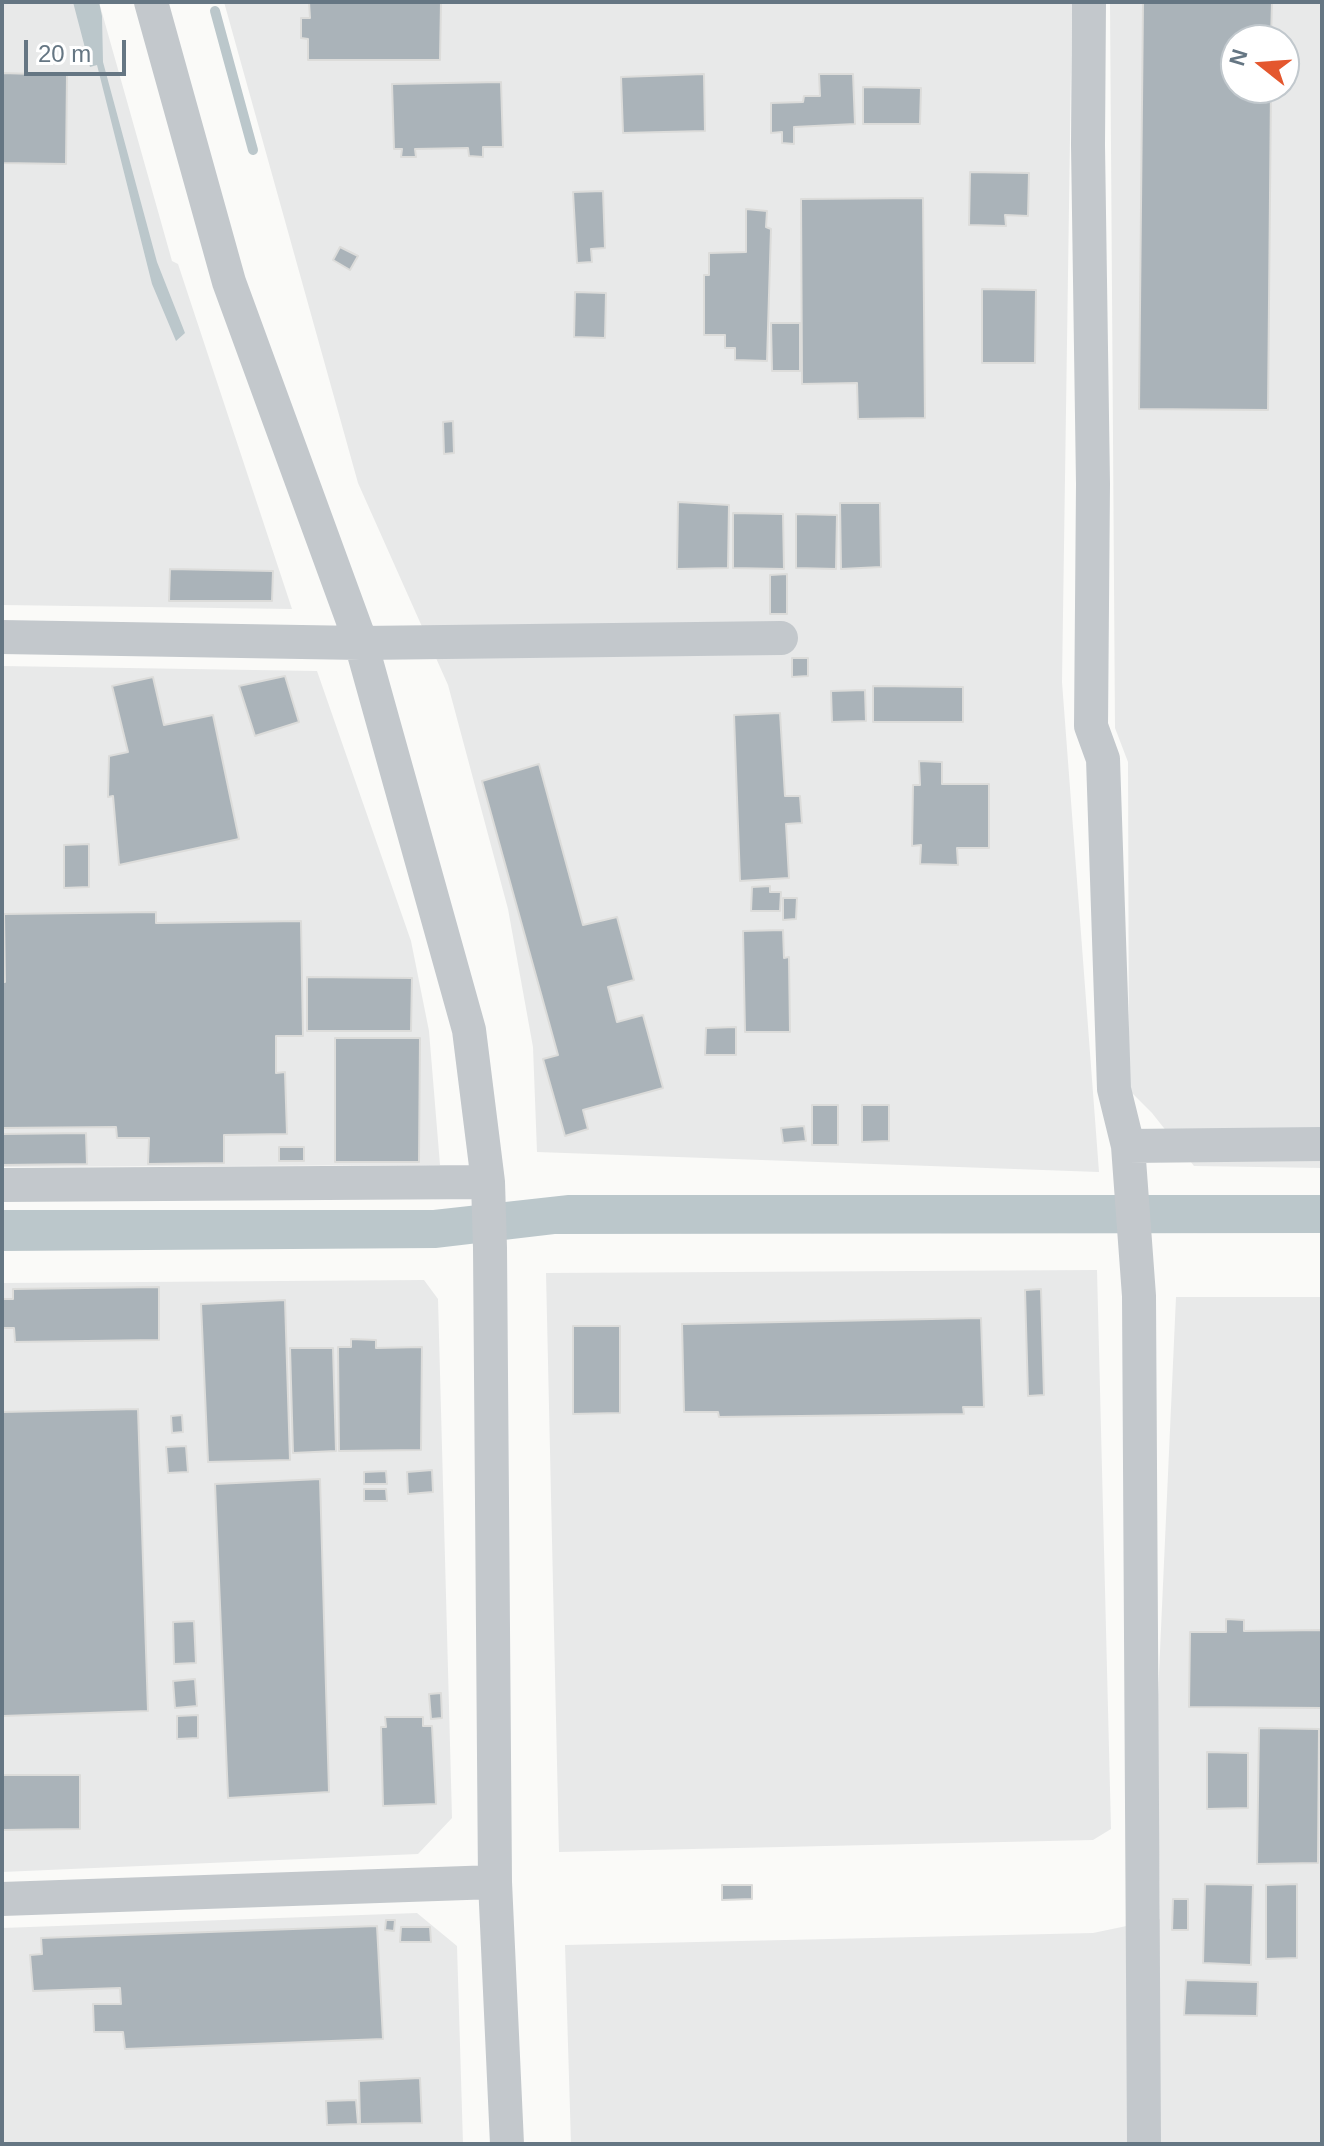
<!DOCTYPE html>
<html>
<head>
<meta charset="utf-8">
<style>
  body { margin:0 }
  #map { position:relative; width:1324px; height:2146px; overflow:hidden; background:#fafaf8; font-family:Helvetica,sans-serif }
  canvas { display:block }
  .frame { position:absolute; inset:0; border:4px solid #657683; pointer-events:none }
  .north { position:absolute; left:1220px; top:24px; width:80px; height:80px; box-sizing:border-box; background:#fff; border:2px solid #c1c8cd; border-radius:50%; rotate:287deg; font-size:22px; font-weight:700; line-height:32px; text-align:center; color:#657683 }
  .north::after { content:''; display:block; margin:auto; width:28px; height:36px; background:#e4572e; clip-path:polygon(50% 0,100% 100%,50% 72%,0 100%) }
  .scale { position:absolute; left:24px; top:40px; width:102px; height:36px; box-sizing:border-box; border:4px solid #657683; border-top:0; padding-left:10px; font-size:24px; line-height:28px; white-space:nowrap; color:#657683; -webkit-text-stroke:6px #fff; paint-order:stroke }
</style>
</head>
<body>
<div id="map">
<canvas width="1324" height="2146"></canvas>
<div class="frame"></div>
<div class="north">N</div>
<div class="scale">20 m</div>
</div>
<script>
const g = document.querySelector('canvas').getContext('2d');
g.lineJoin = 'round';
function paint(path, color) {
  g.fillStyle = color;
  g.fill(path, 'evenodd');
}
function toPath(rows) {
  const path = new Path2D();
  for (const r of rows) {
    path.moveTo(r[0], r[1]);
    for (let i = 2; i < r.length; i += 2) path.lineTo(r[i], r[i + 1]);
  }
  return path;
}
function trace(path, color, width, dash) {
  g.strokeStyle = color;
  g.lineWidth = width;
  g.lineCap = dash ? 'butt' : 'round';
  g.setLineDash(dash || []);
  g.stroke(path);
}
paint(toPath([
  [2,2,99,2,172,261,178,264,292,609,2,605],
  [224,2,1072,2,1062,682,1099,1172,537,1152,533,1047,508,909,448,685,358,483],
  [1110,2,1322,2,1322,1168,1194,1166,1152,1113,1129,1090,1128,762,1115,728],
  [1236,40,1284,40,1284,88,1236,88],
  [2,666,317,671,411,941,429,1031,440,1165,2,1167],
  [1097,1270,1111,1829,1093,1840,559,1852,546,1273],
  [424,1280,438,1299,452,1818,418,1854,2,1872,2,1283],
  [1176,1297,1322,1297,1322,2144,571,2144,565,1945,1093,1933,1160,1919,1157,1717],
  [417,1913,457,1946,463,2144,2,2144,2,1928]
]), '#e8e9e9');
paint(toPath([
  [73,2,99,2,102,16,103,62,157,262,185,333,176,341,152,284,97,65,90,67],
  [568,1195,1322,1195,1322,1233,555,1234,436,1248,2,1251,2,1210,433,1210]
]), '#bbc7cb');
trace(toPath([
  [215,11,253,150]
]), '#bbc7cb', 10);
const building = toPath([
  [309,2,441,2,440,60,308,60,308,39,301,38,301,18,310,18,309,2],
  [1143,2,1272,2,1271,40,1236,40,1236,88,1271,88,1268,410,1139,409,1143,2],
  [2,73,67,75,66,164,2,163,2,73],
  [704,74,705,131,623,133,621,77,704,74],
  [819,74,853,74,855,124,794,127,794,144,782,143,782,132,771,133,771,103,803,102,804,96,820,96,819,74],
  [501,82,503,147,483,147,483,157,469,156,468,148,415,149,416,157,401,157,402,149,394,149,392,84,501,82],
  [863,87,921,88,920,124,863,124,863,87],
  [970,172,1029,173,1028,216,1005,215,1006,226,969,225,970,172],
  [603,191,605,248,591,249,592,262,577,263,573,192,603,191],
  [923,198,925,418,858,419,857,383,802,384,801,199,923,198],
  [746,209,767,211,766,227,771,229,767,361,735,360,735,348,725,348,725,335,704,335,704,275,709,275,709,253,746,252,746,209],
  [340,247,358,256,350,270,333,260,340,247],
  [982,289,1036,290,1035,363,982,363,982,289],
  [575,292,606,293,605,338,574,337,575,292],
  [771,323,800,323,800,371,772,371,771,323],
  [453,421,454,453,444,454,443,422,453,421],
  [678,502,729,505,728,568,677,569,678,502],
  [840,503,880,503,881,567,841,569,840,503],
  [733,513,783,514,784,569,733,568,733,513],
  [796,514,837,515,836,569,796,568,796,514],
  [170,569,273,571,272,601,169,601,170,569],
  [787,574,787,614,770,614,770,575,787,574],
  [792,658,808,658,808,676,792,677,792,658],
  [285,676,299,722,255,736,239,686,285,676],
  [153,677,164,725,213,715,239,839,119,865,113,796,108,797,109,756,128,752,112,686,153,677],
  [873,686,963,687,963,722,873,722,873,686],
  [865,690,866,721,832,722,831,691,865,690],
  [780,713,785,796,800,796,802,823,786,824,789,878,740,881,734,715,780,713],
  [919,761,942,762,942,784,989,784,989,848,957,848,958,865,920,864,921,845,912,846,913,785,920,785,919,761],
  [539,764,583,925,617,917,634,980,608,987,617,1022,643,1015,663,1088,583,1110,588,1129,565,1136,543,1059,558,1055,482,781,539,764],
  [89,844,89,887,64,888,64,845,89,844],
  [770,886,770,892,781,892,780,911,751,911,752,887,770,886],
  [783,898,797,898,796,919,783,920,783,898],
  [156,912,156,923,301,921,303,1036,276,1036,276,1073,285,1072,287,1134,224,1135,224,1163,148,1164,149,1138,117,1138,116,1127,2,1128,2,982,5,982,4,914,156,912],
  [783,930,784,958,789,957,790,1032,745,1032,743,931,783,930],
  [307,977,412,978,411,1031,307,1031,307,977],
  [736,1027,736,1055,705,1055,706,1028,736,1027],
  [335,1038,420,1038,419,1162,335,1162,335,1038],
  [812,1105,838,1105,838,1145,812,1145,812,1105],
  [862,1105,889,1105,889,1141,862,1142,862,1105],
  [804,1126,806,1141,783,1143,781,1128,804,1126],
  [86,1133,87,1164,2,1165,2,1134,86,1133],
  [279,1147,304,1147,304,1161,279,1161,279,1147],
  [159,1287,159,1340,15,1342,14,1328,2,1328,2,1299,13,1299,13,1289,159,1287],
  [1041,1289,1044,1395,1028,1396,1025,1290,1041,1289],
  [285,1300,290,1460,208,1462,201,1304,285,1300],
  [981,1318,984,1407,963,1407,964,1414,719,1417,718,1412,684,1412,682,1324,981,1318],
  [573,1326,620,1326,620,1413,573,1414,573,1326],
  [351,1339,376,1340,376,1348,422,1347,421,1450,339,1451,338,1347,351,1347,351,1339],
  [290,1348,333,1348,336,1451,293,1453,290,1348],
  [138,1409,148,1711,3,1716,2,1412,138,1409],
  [182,1415,183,1432,172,1433,171,1416,182,1415],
  [186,1446,188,1472,168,1473,166,1447,186,1446],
  [432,1470,433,1492,408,1494,407,1472,432,1470],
  [386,1471,387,1484,364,1484,364,1472,386,1471],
  [320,1479,329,1792,228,1798,215,1484,320,1479],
  [364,1489,386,1489,387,1501,364,1501,364,1489],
  [1226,1619,1244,1620,1244,1631,1322,1630,1322,1708,1189,1707,1190,1632,1226,1632,1226,1619],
  [194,1621,196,1663,174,1664,173,1622,194,1621],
  [195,1679,197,1706,175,1708,173,1681,195,1679],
  [441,1693,442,1718,431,1719,429,1694,441,1693],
  [198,1715,198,1738,177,1739,177,1716,198,1715],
  [385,1717,423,1717,423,1726,432,1726,436,1804,383,1806,381,1727,386,1727,385,1717],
  [1259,1728,1319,1729,1318,1863,1257,1864,1259,1728],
  [1207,1752,1248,1753,1248,1808,1207,1809,1207,1752],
  [2,1775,80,1775,80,1829,2,1830,2,1775],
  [1205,1884,1253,1885,1251,1965,1203,1963,1205,1884],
  [1297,1884,1297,1958,1266,1959,1266,1885,1297,1884],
  [722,1885,752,1885,752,1899,722,1900,722,1885],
  [1173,1899,1188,1899,1188,1930,1172,1930,1173,1899],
  [386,1920,395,1920,394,1931,385,1930,386,1920],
  [377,1926,383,2039,125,2049,123,2032,94,2032,93,2004,121,2004,120,1988,33,1991,30,1955,42,1954,41,1938,377,1926],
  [401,1927,430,1927,431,1942,400,1942,401,1927],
  [1186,1980,1258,1982,1257,2016,1184,2015,1186,1980],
  [420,2078,422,2123,360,2124,359,2081,420,2078],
  [356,2100,358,2124,327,2125,326,2101,356,2100]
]);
paint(building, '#aab3b9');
trace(building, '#dcdcda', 2);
trace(toPath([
  [151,2,229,282,361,643,469,1030,488,1182,490,1248,495,1882,507,2144],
  [1089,2,1088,145,1093,484,1091,726,1103,759,1114,1089,1128,1146,1139,1296,1144,2144],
  [2,637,361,643,781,638],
  [1128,1146,1322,1144],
  [2,1185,488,1182],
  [2,1899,495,1882]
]), '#c3c8cc', 34);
</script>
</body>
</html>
